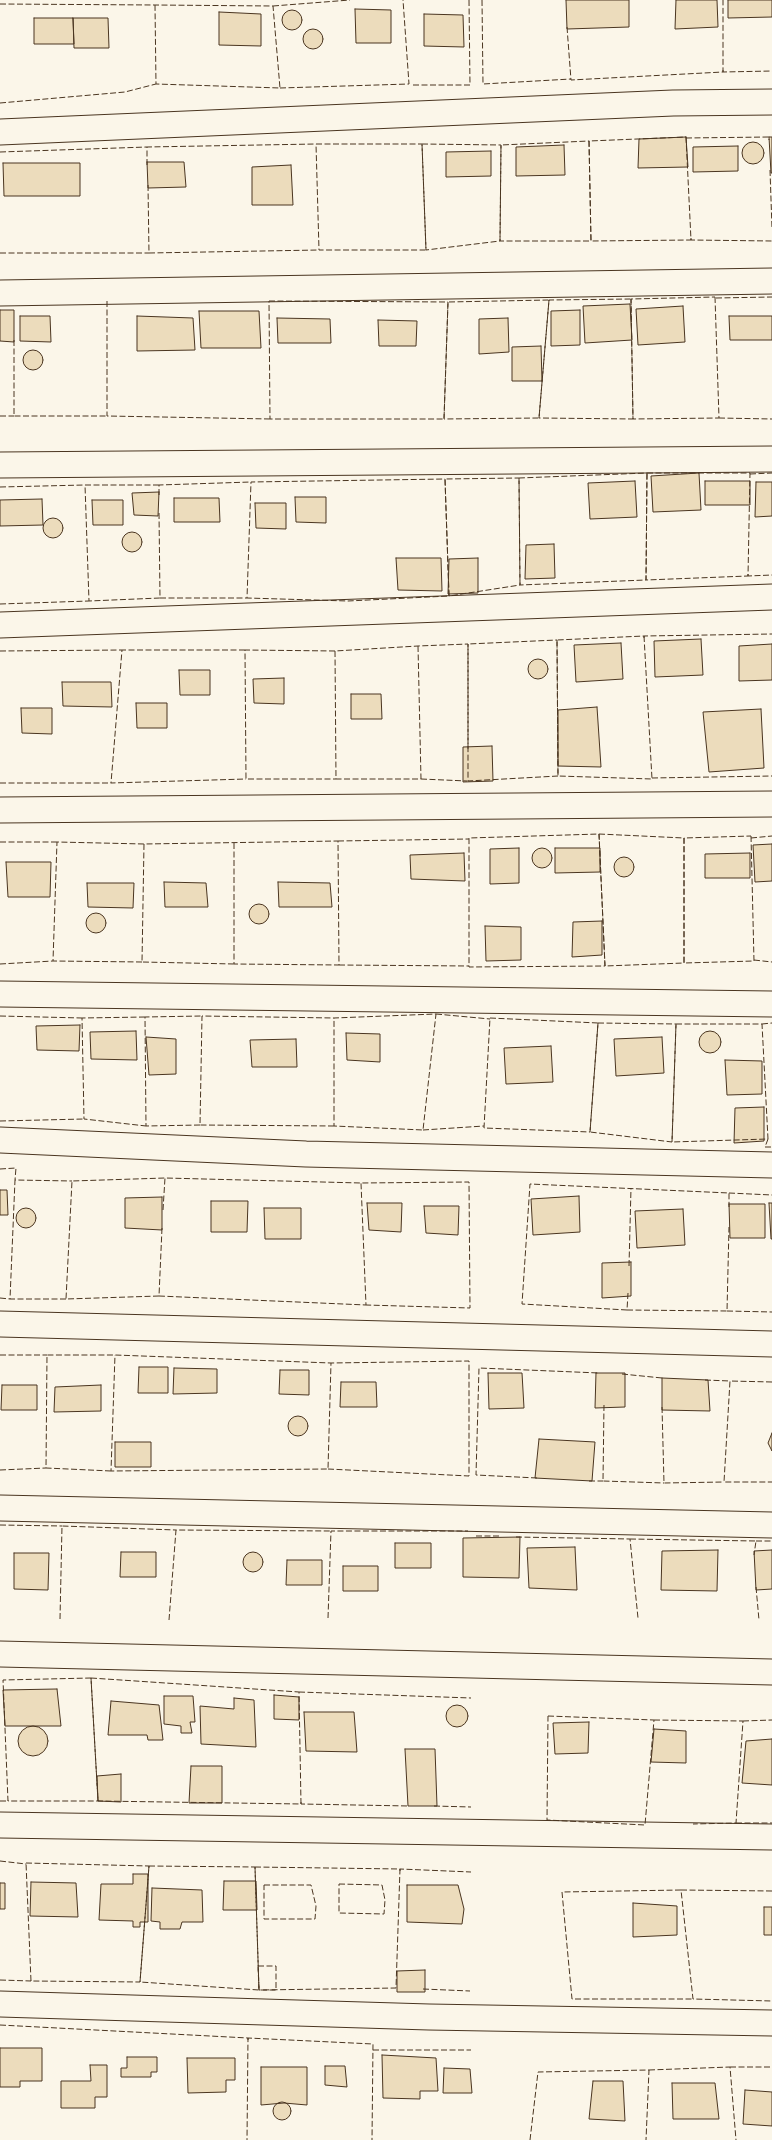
<!DOCTYPE html>
<html>
<head>
<meta charset="utf-8">
<style>
  body { margin:0 }
  canvas { display:block; background:#fbf6e9 }
</style>
</head>
<body>
<canvas width="772" height="2140"></canvas>
<script>
const g = document.querySelector('canvas').getContext('2d');
g.lineJoin = 'round';
function paint(path, color) {
  g.fillStyle = color;
  g.fill(path, 'evenodd');
}
function toPath(rows) {
  const path = new Path2D();
  for (const r of rows) {
    if (r.length === 3) {
      path.moveTo(r[0] + r[2], r[1]);
      path.arc(r[0], r[1], r[2], 0, 2 * Math.PI);
      continue;
    }
    path.moveTo(r[0], r[1]);
    for (let i = 2; i < r.length; i += 2) path.lineTo(r[i], r[i + 1]);
  }
  return path;
}
function trace(path, color, width, dash) {
  g.strokeStyle = color;
  g.lineWidth = width;
  g.lineCap = dash ? 'butt' : 'round';
  g.setLineDash(dash || []);
  g.stroke(path);
}
const building = toPath([
  [566,0,629,0,629,27,567,29,566,0],
  [676,0,717,0,718,27,675,29,676,0],
  [728,0,772,0,772,17,728,18,728,0],
  [355,9,391,10,391,43,356,43,355,9],
  [292,20,10],
  [219,12,261,14,261,46,219,45,219,12],
  [424,14,463,15,464,47,424,46,424,14],
  [34,18,73,18,74,44,34,44,34,18],
  [73,18,108,18,109,48,74,48,73,18],
  [313,39,10],
  [686,137,688,167,638,168,639,139,686,137],
  [769,137,772,137,772,173,771,173,769,137],
  [753,153,11],
  [564,145,565,175,516,176,516,147,564,145],
  [738,146,738,171,693,172,693,147,738,146],
  [491,151,491,176,446,177,446,152,491,151],
  [147,162,184,162,186,187,148,188,147,162],
  [3,163,80,163,80,196,4,196,3,163],
  [291,165,293,205,252,205,252,167,291,165],
  [630,304,632,340,585,343,583,306,630,304],
  [683,306,685,342,638,345,636,309,683,306],
  [0,310,14,310,14,342,0,341,0,310],
  [580,310,580,345,551,346,551,311,580,310],
  [199,311,259,311,261,348,201,348,199,311],
  [20,316,50,316,51,342,20,341,20,316],
  [137,316,193,318,195,350,137,351,137,316],
  [729,316,772,316,772,340,730,340,729,316],
  [277,318,330,319,331,343,278,343,277,318],
  [508,318,509,352,479,354,479,319,508,318],
  [378,320,417,321,416,346,379,346,378,320],
  [541,346,542,381,512,381,512,347,541,346],
  [33,360,10],
  [699,473,701,510,653,512,651,476,699,473],
  [635,481,637,517,590,519,588,483,635,481],
  [705,481,750,481,750,505,705,505,705,481],
  [756,482,772,482,772,516,755,517,756,482],
  [159,492,158,516,134,515,132,493,159,492],
  [295,497,326,497,326,523,296,522,295,497],
  [174,498,219,498,220,522,174,522,174,498],
  [42,499,43,525,0,526,0,500,42,499],
  [92,500,123,500,123,525,93,525,92,500],
  [255,503,286,503,286,529,256,528,255,503],
  [53,528,10],
  [132,542,10],
  [554,544,555,578,525,579,526,545,554,544],
  [396,558,441,558,442,591,398,590,396,558],
  [478,558,478,593,448,594,449,559,478,558],
  [701,639,703,675,655,677,654,641,701,639],
  [621,643,623,679,576,682,574,645,621,643],
  [772,644,772,680,739,681,739,646,772,644],
  [538,669,10],
  [179,670,210,670,210,695,180,695,179,670],
  [284,678,284,704,254,703,253,679,284,678],
  [62,682,111,682,112,707,63,706,62,682],
  [351,694,381,694,382,719,351,719,351,694],
  [136,703,167,703,167,728,137,728,136,703],
  [597,707,601,767,558,766,558,710,597,707],
  [21,708,52,708,52,734,22,733,21,708],
  [761,709,764,768,709,772,703,712,761,709],
  [492,746,493,781,463,782,463,747,492,746],
  [772,844,772,881,755,882,753,845,772,844],
  [519,848,519,883,490,884,490,849,519,848],
  [555,848,600,848,600,872,555,873,555,848],
  [542,858,10],
  [464,853,465,881,411,879,410,855,464,853],
  [750,853,750,878,705,878,705,854,750,853],
  [624,867,10],
  [6,862,51,862,50,897,8,897,6,862],
  [164,882,206,883,208,907,165,907,164,882],
  [278,882,330,883,332,907,279,907,278,882],
  [87,883,134,883,133,908,88,907,87,883],
  [259,914,10],
  [96,923,10],
  [602,921,602,955,572,957,573,922,602,921],
  [485,926,521,927,521,960,486,961,485,926],
  [80,1025,79,1051,37,1050,36,1026,80,1025],
  [710,1042,11],
  [136,1031,137,1060,91,1059,90,1032,136,1031],
  [346,1033,380,1034,380,1062,347,1060,346,1033],
  [146,1037,176,1039,176,1074,149,1075,146,1037],
  [662,1037,664,1073,616,1076,614,1039,662,1037],
  [296,1039,297,1067,252,1067,250,1040,296,1039],
  [551,1046,553,1082,506,1084,504,1048,551,1046],
  [725,1060,762,1061,762,1094,727,1095,725,1060],
  [764,1107,764,1141,734,1143,735,1108,764,1107],
  [0,1190,7,1190,8,1215,0,1215,0,1190],
  [579,1196,580,1232,533,1235,531,1199,579,1196],
  [162,1197,162,1230,125,1228,125,1198,162,1197],
  [211,1201,248,1201,247,1232,211,1232,211,1201],
  [367,1203,402,1203,401,1232,369,1230,367,1203],
  [769,1203,772,1203,772,1239,771,1239,769,1203],
  [729,1204,765,1204,765,1238,730,1238,729,1204],
  [424,1206,459,1206,458,1235,426,1233,424,1206],
  [264,1208,301,1208,301,1239,265,1239,264,1208],
  [26,1218,10],
  [683,1209,685,1245,637,1248,635,1211,683,1209],
  [631,1262,631,1296,602,1298,602,1263,631,1262],
  [139,1367,168,1367,168,1393,138,1393,139,1367],
  [174,1368,217,1369,217,1393,173,1394,174,1368],
  [280,1370,309,1370,309,1395,279,1394,280,1370],
  [488,1373,522,1373,524,1408,489,1409,488,1373],
  [596,1373,625,1373,625,1407,595,1408,596,1373],
  [662,1378,708,1380,710,1411,662,1410,662,1378],
  [341,1382,376,1382,377,1407,340,1407,341,1382],
  [2,1385,37,1385,37,1410,1,1410,2,1385],
  [101,1385,101,1411,54,1412,55,1387,101,1385],
  [298,1426,10],
  [772,1433,772,1451,768,1443,772,1433],
  [539,1439,595,1442,592,1481,535,1478,539,1439],
  [115,1442,151,1442,151,1467,115,1467,115,1442],
  [520,1537,519,1578,463,1577,463,1538,520,1537],
  [395,1543,431,1543,431,1568,395,1568,395,1543],
  [575,1547,577,1590,529,1588,527,1548,575,1547],
  [718,1550,717,1591,661,1590,662,1551,718,1550],
  [772,1550,772,1589,756,1590,754,1551,772,1550],
  [121,1552,156,1552,156,1577,120,1577,121,1552],
  [253,1562,10],
  [14,1553,49,1553,48,1590,14,1589,14,1553],
  [287,1560,322,1560,322,1585,286,1585,287,1560],
  [343,1566,378,1566,378,1591,343,1591,343,1566],
  [57,1689,61,1726,5,1726,3,1690,57,1689],
  [274,1695,299,1697,299,1720,274,1719,274,1695],
  [164,1696,193,1696,195,1722,190,1722,192,1733,181,1733,181,1726,164,1724,164,1696],
  [234,1698,254,1700,256,1747,201,1744,200,1706,234,1709,234,1698],
  [111,1701,159,1705,163,1740,148,1740,147,1735,108,1735,111,1701],
  [457,1716,11],
  [304,1712,354,1712,357,1752,306,1751,304,1712],
  [589,1722,588,1753,555,1754,553,1723,589,1722],
  [33,1741,15],
  [654,1729,686,1731,686,1763,651,1762,654,1729],
  [772,1739,772,1785,742,1783,746,1741,772,1739],
  [405,1749,435,1749,437,1806,408,1806,405,1749],
  [191,1766,222,1766,222,1803,189,1803,191,1766],
  [121,1774,121,1802,98,1801,97,1776,121,1774],
  [133,1874,148,1874,148,1922,140,1922,140,1927,133,1927,133,1921,99,1920,101,1884,133,1884,133,1874],
  [224,1881,256,1881,257,1910,223,1910,224,1881],
  [31,1882,76,1883,78,1917,30,1916,31,1882],
  [0,1883,5,1883,5,1909,0,1909,0,1883],
  [407,1885,458,1885,464,1909,462,1924,407,1922,407,1885],
  [152,1888,202,1890,203,1922,182,1922,180,1929,160,1929,160,1922,151,1921,152,1888],
  [633,1903,677,1906,677,1935,633,1937,633,1903],
  [764,1907,772,1907,772,1935,764,1935,764,1907],
  [425,1970,425,1992,397,1992,397,1971,425,1970],
  [0,2048,42,2048,42,2081,20,2081,20,2087,0,2087,0,2048],
  [382,2055,436,2058,438,2091,420,2091,420,2099,383,2098,382,2055],
  [127,2057,157,2057,157,2072,151,2072,151,2077,121,2077,121,2068,127,2068,127,2057],
  [187,2058,235,2058,235,2080,226,2080,226,2092,188,2093,187,2058],
  [90,2065,107,2065,107,2097,95,2097,95,2108,61,2108,61,2081,91,2081,90,2065],
  [325,2066,345,2066,347,2087,325,2085,325,2066],
  [261,2067,307,2067,307,2105,284,2103,261,2105,261,2067],
  [444,2068,470,2069,472,2093,443,2093,444,2068],
  [593,2081,623,2081,625,2121,589,2119,593,2081],
  [672,2083,715,2083,719,2119,673,2119,672,2083],
  [745,2090,772,2092,772,2126,743,2124,745,2090],
  [282,2111,9]
]);
paint(building, '#ecdcbc');
trace(building, '#4a3520', 1);
const minor = toPath([
  [0,132,673,103,772,102],
  [0,293,772,281],
  [0,465,772,459],
  [0,625,772,597],
  [0,810,772,804],
  [0,994,772,1004],
  [0,1140,306,1154,772,1165],
  [0,1324,772,1344],
  [0,1508,772,1525],
  [0,1654,772,1672],
  [0,1825,772,1837],
  [0,2004,429,2017,772,2023]
]);
trace(minor, '#4a3520', 27);
trace(minor, '#fbf6e9', 25);
trace(toPath([
  [482,0,483,84,571,79],
  [0,4,155,5,273,6,280,88,156,84,155,5],
  [273,6,350,0],
  [567,27,571,80,723,72,723,0],
  [723,70,723,72,772,71],
  [413,85,470,85,469,0],
  [280,88,409,84,403,0],
  [0,103,125,92,156,84],
  [686,137,691,240,591,241,589,141,686,137],
  [686,138,769,137,769,140],
  [589,141,591,241,500,241,501,145,589,141],
  [316,144,422,144,426,250,319,250,316,144],
  [422,144,501,145,500,241,426,250,422,144],
  [0,152,147,147],
  [147,165,147,147,316,144],
  [770,170,772,228],
  [148,185,149,253,319,250],
  [691,238,691,240,772,241],
  [0,253,149,253],
  [715,297,719,418,633,419,631,299,715,297],
  [716,298,772,297],
  [631,299,633,419,539,418,549,300,631,299],
  [549,300,539,418,444,419,448,302,549,300],
  [107,301,107,416,270,419],
  [269,301,448,302,444,419,270,419,269,301],
  [14,340,14,416,107,416],
  [0,416,14,416],
  [719,418,772,419],
  [647,473,646,580,520,585,519,478,647,473],
  [647,473,750,473,748,576,646,580,647,473],
  [750,474,772,473],
  [519,478,520,585,449,596,445,479,519,478],
  [445,479,449,596,348,601,247,598,251,482,445,479],
  [159,485,85,485,89,601,160,598],
  [0,487,85,485],
  [159,495,159,485,251,482],
  [159,513,160,598,247,598],
  [748,574,748,576,772,575],
  [0,604,89,601],
  [644,636,652,779,558,776,557,640,644,636],
  [644,638,644,636,772,634],
  [557,640,558,776,468,781,468,644,557,640],
  [418,646,421,779,336,779,335,651,418,646,468,644,468,749],
  [245,650,122,650,111,783,246,779],
  [0,651,122,650],
  [335,651,245,650,246,779,336,779],
  [652,778,772,776],
  [421,779,467,781],
  [0,783,111,783],
  [599,834,605,966,469,967,469,838,599,834],
  [599,834,684,838,684,963,605,966,599,834],
  [751,836,754,961,684,963,684,838,751,836],
  [751,838,772,836],
  [338,841,469,839],
  [0,842,57,842],
  [234,843,234,964,339,965,338,841,144,844,142,962,234,964],
  [754,960,772,962],
  [142,962,53,961,57,842,144,844],
  [0,964,53,961],
  [339,965,469,966],
  [436,1014,490,1019],
  [0,1016,82,1018],
  [145,1017,82,1018,84,1119,146,1126],
  [490,1018,598,1023,590,1132,484,1128,490,1018],
  [598,1023,676,1024,672,1142,590,1132,598,1023],
  [676,1024,762,1024,768,1139,672,1142,676,1024],
  [762,1024,772,1023],
  [0,1121,84,1119],
  [200,1125,146,1126,145,1017,202,1016],
  [334,1126,200,1125,202,1016,334,1018,436,1014,423,1130,334,1126,334,1018],
  [423,1130,484,1126],
  [768,1139,765,1147,772,1147],
  [0,1169,16,1168,15,1180],
  [729,1193,772,1195],
  [163,1210,165,1178,361,1183,469,1182,470,1308,366,1305],
  [162,1228,159,1296,366,1305,361,1183],
  [629,1266,631,1188],
  [628,1293,627,1310,522,1304,530,1184,729,1193,729,1207],
  [159,1296,66,1299,72,1181,165,1178],
  [0,1298,10,1299],
  [66,1299,10,1299,15,1180,72,1181],
  [627,1310,727,1311,729,1227],
  [727,1311,772,1312],
  [0,1355,47,1355],
  [622,1374,662,1378],
  [705,1380,730,1381],
  [772,1382,730,1381,724,1482,772,1482],
  [604,1405,603,1481,664,1483],
  [662,1407,664,1483,724,1482],
  [328,1469,469,1476,469,1361,331,1363],
  [0,1470,46,1468],
  [111,1471,46,1468,47,1355,115,1355,331,1363,328,1469,111,1471,115,1355],
  [537,1478,476,1475,479,1368,599,1373],
  [589,1481,603,1481],
  [0,1525,62,1526],
  [476,1536,501,1536],
  [516,1537,630,1539,638,1618],
  [630,1539,756,1541,754,1555],
  [756,1541,772,1541],
  [756,1587,759,1620],
  [328,1618,331,1531,468,1531],
  [60,1619,62,1526,176,1530],
  [169,1620,176,1530,331,1531],
  [91,1678,299,1692,301,1804,98,1801,91,1678],
  [91,1678,98,1801,8,1801,3,1680,91,1678],
  [299,1692,471,1698],
  [548,1716,654,1720,645,1825,547,1820,548,1716],
  [654,1720,743,1721,736,1823,693,1824],
  [743,1721,772,1720],
  [0,1801,8,1801,8,1800],
  [301,1802,301,1804,409,1806],
  [434,1806,471,1807],
  [736,1823,772,1823],
  [0,1861,26,1864],
  [26,1863,149,1866,140,1982,31,1981,26,1863],
  [149,1866,255,1867,259,1990,140,1982,149,1866],
  [255,1867,400,1869,396,1988,259,1990,255,1867],
  [400,1871,400,1869,471,1872],
  [339,1884,382,1885,385,1900,384,1914,339,1913,339,1884],
  [264,1885,311,1885,316,1906,315,1919,264,1919,264,1885],
  [681,1890,562,1892,572,1999,693,1999],
  [772,1891,681,1890,693,1999,772,2001],
  [258,1966,276,1966,276,1990,259,1990,258,1966],
  [0,1980,31,1981,31,1979],
  [423,1989,470,1991],
  [0,2025,248,2038,247,2140],
  [248,2040,248,2038,373,2044,372,2140],
  [373,2050,471,2050],
  [730,2067,772,2067],
  [649,2070,730,2067,736,2140],
  [530,2140,538,2072,649,2070,646,2140]
]), '#4a3520', 1, [6, 2.5]);
</script>
</body>
</html>
